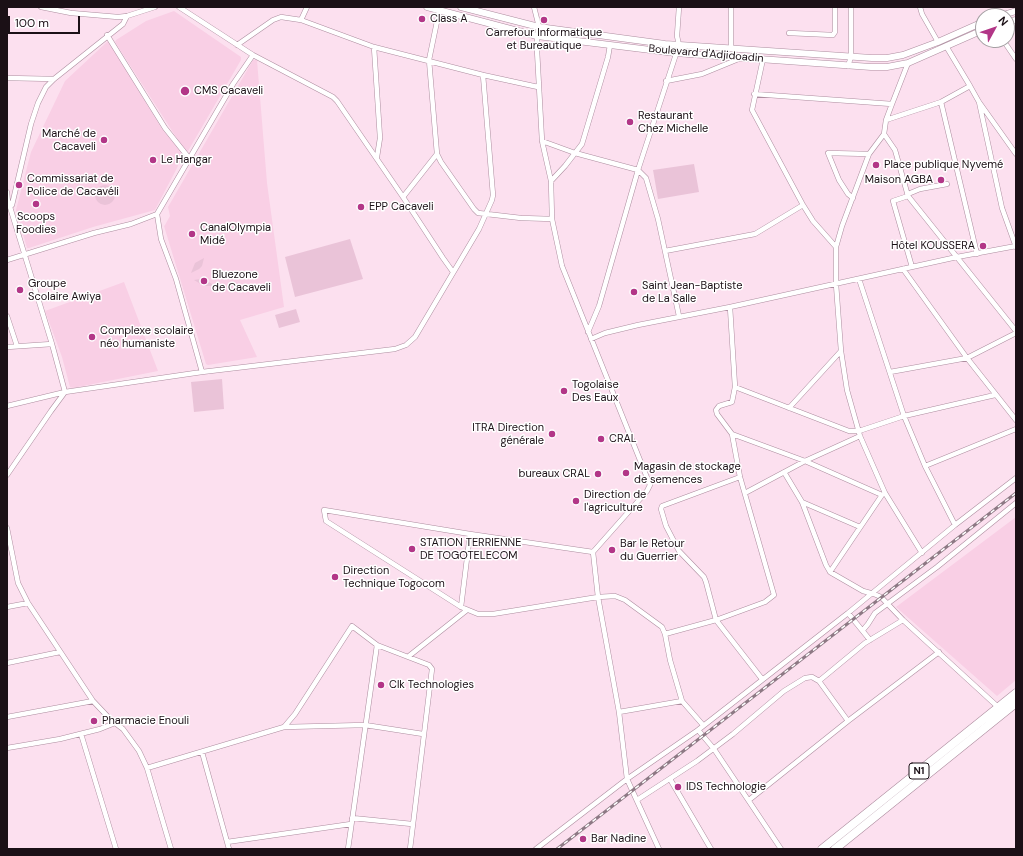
<!DOCTYPE html>
<html>
<head>
<meta charset="utf-8">
<style>
  body { margin:0 }
  #map { position:relative; width:1023px; height:856px; overflow:hidden; background:#fce0ef; font-family:"DM Sans",sans-serif }
  canvas { display:block }
  .frame { position:absolute; inset:0; border:8px solid #1b1016; pointer-events:none }
  .north { position:absolute; left:975px; top:8px; width:40px; height:40px; box-sizing:border-box; background:#fff; border:1px solid #a49fa2; border-radius:50%; rotate:50deg; font-size:11px; font-weight:700; line-height:16px; text-align:center; color:#1b1016 }
  .north::after { content:''; display:block; margin:auto; width:14px; height:18px; background:#b23687; clip-path:polygon(50% 0,100% 100%,50% 72%,0 100%) }
  .scale { position:absolute; left:8px; top:16px; width:72px; height:18px; box-sizing:border-box; border:2px solid #1b1016; border-top:0; padding-left:5px; font-size:12px; line-height:14px; white-space:nowrap; color:#1b1016; -webkit-text-stroke:3px #fff; paint-order:stroke }
</style>
</head>
<body>
<div id="map">
<canvas width="1023" height="856"></canvas>
<div class="frame"></div>
<div class="north">N</div>
<div class="scale">100 m</div>
</div>
<script>
const g = document.querySelector('canvas').getContext('2d');
g.lineJoin = 'round';
function paint(path, color) {
  g.fillStyle = color;
  g.fill(path, 'evenodd');
}
function toPath(rows) {
  const path = new Path2D();
  for (const r of rows) {
    if (r.length === 3) {
      path.moveTo(r[0] + r[2], r[1]);
      path.arc(r[0], r[1], r[2], 0, 2 * Math.PI);
      continue;
    }
    path.moveTo(r[0], r[1]);
    for (let i = 2; i < r.length; i += 2) path.lineTo(r[i], r[i + 1]);
  }
  return path;
}
function trace(path, color, width, dash) {
  g.strokeStyle = color;
  g.lineWidth = width;
  g.lineCap = dash ? 'butt' : 'round';
  g.setLineDash(dash || []);
  g.stroke(path);
}
function write(font, color, halo, rows, align = 'center') {
  g.font = font + ' "DM Sans",sans-serif';
  g.lineWidth = 3;
  g.setLineDash([]);
  g.textBaseline = 'middle';
  g.strokeStyle = halo;
  g.fillStyle = color;
  for (const [text, x, y, turn = 0] of rows) {
    g.save();
    g.translate(x, y);
    g.rotate((+turn || 0) * Math.PI / 180);
    g.textAlign = isNaN(turn) ? turn : align;
    if (halo) g.strokeText(text, 0, 0);
    g.fillText(text, 0, 0);
    g.restore();
  }
}
paint(toPath([
  [174,11,241,57,241,60,188,151,185,151,115,42,116,40,146,21],
  [108,41,162,129,183,154,177,168,155,210,93,227,29,248,27,248,16,210,31,152,65,81],
  [253,60,257,60,267,183,284,307,240,320,257,357,208,365,206,364,164,226,165,225,170,216,168,207],
  [124,282,158,371,73,388,70,387,62,357,45,311],
  [1016,517,1016,680,997,696,896,607]
]), '#f9cfe5');
paint(toPath([
  [694,164,699,192,658,199,653,170],
  [105,195,10],
  [350,239,363,279,295,297,285,257],
  [204,258,202,266,199,269,191,273,195,263],
  [200,279,206,280,215,286,204,286,194,280],
  [296,309,300,322,279,328,275,315],
  [222,379,224,409,194,412,191,382]
]), '#eac3d8');
const street = toPath([
  [41,7,71,13,118,17,127,16,155,7],
  [179,7,253,55,333,97,337,101,403,197,443,258,453,272],
  [440,7,429,60,437,154,441,162,474,209,478,213,521,218,552,219],
  [534,7,539,27,537,36,537,50,542,141,551,181,552,219,562,266,650,485,647,491,593,552,598,597,619,712,627,779,659,849],
  [920,7,922,14,938,42],
  [301,20,307,7],
  [789,33,833,35,835,32,835,7],
  [107,35,165,128,189,158],
  [1003,40,1016,59],
  [237,45,273,20,281,17,301,20,374,47,483,75,538,87],
  [946,46,970,86,979,102,1016,154],
  [374,47,380,138,377,157],
  [731,48,731,7],
  [763,59,752,110,803,205,813,221,836,247],
  [908,63,892,104,886,120,884,134,895,150,908,196,1016,331],
  [848,66,851,57,851,7],
  [7,78,54,79],
  [666,81,702,74,741,58],
  [754,94,892,104],
  [941,102,977,254],
  [979,102,1002,208,1016,247],
  [886,120,941,102,970,86],
  [884,134,869,154,842,226,836,247,836,284,841,351,847,390,860,436,885,493,922,553],
  [542,141,575,153,638,170,646,178,658,219,679,316],
  [551,181,565,166,582,144,608,57,610,45],
  [7,192,8,203],
  [908,194,920,189,947,184],
  [908,196,893,201,912,267],
  [403,197,437,154],
  [853,198,848,194,839,180,828,153,869,154],
  [12,203,8,203,8,206,11,206,12,205,31,124,38,103,46,87,54,79,123,24,127,16],
  [10,207,52,344,65,392],
  [157,214,161,239,176,279,202,372],
  [665,251,755,234,803,205],
  [7,260,94,233,131,224,157,214,233,84,253,55],
  [903,269,967,358,1016,420],
  [859,279,904,416,925,466,955,525],
  [7,316,17,346],
  [588,332,599,306,638,170,679,45,677,36,679,7],
  [591,339,605,333,638,325,730,307,957,257,1016,246],
  [7,347,52,344],
  [890,372,967,358,1016,333],
  [735,387,849,431,859,431,904,416,995,395],
  [7,406,65,392,202,372,395,349,406,345,415,337,479,229,492,200,493,195,483,75],
  [789,408,841,351],
  [732,434,805,461,882,495,885,493],
  [925,466,1016,429],
  [784,472,802,502,826,565,830,572,863,591,874,594,881,597,903,620,998,707],
  [7,475,51,411,65,392],
  [740,477,662,506,661,509,666,526,679,551,704,577,706,582,716,620,762,679],
  [745,493,805,461,860,436],
  [802,502,860,527],
  [7,528,18,583,28,603,93,701,111,720,123,729,139,751,147,768,171,849],
  [593,552,470,534,324,510,326,521,461,607,478,614,493,614,598,597,615,596,625,600,662,627,665,634,670,660,682,701,703,725],
  [830,572,882,495],
  [7,607,28,603],
  [461,607,470,534],
  [848,613,870,640],
  [863,630,868,624,875,613,937,567,1016,503],
  [665,634,716,620,765,602,774,595,740,477,732,434,717,414,716,410,719,406,732,402,735,387,730,307],
  [409,656,467,610],
  [7,663,60,652],
  [819,681,865,643,903,620],
  [619,712,682,701],
  [7,717,93,701],
  [284,727,295,714,352,626,377,645,429,665,432,669,410,849],
  [698,730,714,749,781,849],
  [81,734,116,849],
  [7,748,60,739,100,729,115,723],
  [202,752,229,849],
  [147,768,284,727,365,725,423,734],
  [670,779,711,849],
  [637,800,697,761,733,734,784,691,805,678,812,677,819,681,848,721],
  [749,800,848,721,939,652],
  [352,818,412,824],
  [227,842,351,824],
  [348,849,377,645],
  [536,849,627,779,698,730,848,613,955,525,1016,478]
]);
const secondary = toPath([
  [427,7,537,36,675,53,871,67,887,67,908,63,983,30],
  [461,7,539,27,665,44,872,58,887,58,903,55,938,42,983,22],
  [1000,16,1016,11],
  [1007,22,1016,20]
]);
const highway = toPath([
  [822,849,1016,693],
  [835,849,1016,703]
]);
trace(street, '#ad8d9f', 5.5);
trace(secondary, '#ad8d9f', 7);
trace(highway, '#ad8d9f', 9);
trace(street, '#fff', 4.5);
trace(secondary, '#fff', 6);
trace(highway, '#fff', 8);
const rail = toPath([
  [557,849,1016,493]
]);
trace(rail, '#8d7984', 3);
trace(rail, '#fff', 1.5, [4.5]);
for (const [x, y, r, color] of [
  [422,19,4,"#b23687"],
  [544,20,4,"#b23687"],
  [185,91,5,"#b23687"],
  [630,122,4,"#b23687"],
  [104,140,4,"#b23687"],
  [153,160,4,"#b23687"],
  [876,165,4,"#b23687"],
  [941,180,4,"#b23687"],
  [19,185,4,"#b23687"],
  [36,204,4,"#b23687"],
  [361,207,4,"#b23687"],
  [192,234,4,"#b23687"],
  [983,246,4,"#b23687"],
  [204,281,4,"#b23687"],
  [20,290,4,"#b23687"],
  [634,292,4,"#b23687"],
  [92,337,4,"#b23687"],
  [564,391,4,"#b23687"],
  [552,434,4,"#b23687"],
  [601,439,4,"#b23687"],
  [626,473,4,"#b23687"],
  [598,474,4,"#b23687"],
  [576,501,4,"#b23687"],
  [412,549,4,"#b23687"],
  [612,550,4,"#b23687"],
  [335,577,4,"#b23687"],
  [381,685,4,"#b23687"],
  [94,721,4,"#b23687"],
  [678,787,4,"#b23687"],
  [583,839,4,"#b23687"]
]) {
  const dot = new Path2D();
  dot.arc(x, y, r, 0, 2 * Math.PI);
  g.fillStyle = color;
  g.fill(dot);
  trace(dot, '#fff', 1.5);
}
for (const [x, y, w] of [
  [919,771,20]
]) {
  const box = new Path2D();
  box.roundRect(x - w / 2, y - 8, w, 16, 3);
  g.fillStyle = '#fff';
  g.fill(box);
  trace(box, '#1b1016', 1);
}
write('bold 10px', '#1b1016', null, [
  ["N1",919,771]
]);
write('11px', '#1b1016', '#fff', [
  ["Class A",430,19],
  ["Carrefour Informatique",544,33,"center"],
  ["et Bureautique",544,46,"center"],
  ["CMS Cacaveli",194,91],
  ["Restaurant",638,116],
  ["Chez Michelle",638,129],
  ["Marché de",96,134,"right"],
  ["Cacaveli",96,147,"right"],
  ["Le Hangar",161,160],
  ["Place publique Nyvemé",884,165],
  ["Commissariat de",27,179],
  ["Police de Cacavéli",27,192],
  ["Maison AGBA",933,180,"right"],
  ["EPP Cacaveli",369,207],
  ["Scoops",36,217,"center"],
  ["Foodies",36,230,"center"],
  ["CanalOlympia",200,228],
  ["Midé",200,241],
  ["Hôtel KOUSSERA",975,246,"right"],
  ["Bluezone",212,275],
  ["de Cacaveli",212,288],
  ["Groupe",28,284],
  ["Scolaire Awiya",28,297],
  ["Saint Jean-Baptiste",642,286],
  ["de La Salle",642,299],
  ["Complexe scolaire",100,331],
  ["néo humaniste",100,344],
  ["Togolaise",572,385],
  ["Des Eaux",572,398],
  ["ITRA Direction",544,428,"right"],
  ["générale",544,441,"right"],
  ["CRAL",609,439],
  ["Magasin de stockage",634,467],
  ["de semences",634,480],
  ["bureaux CRAL",590,474,"right"],
  ["Direction de",584,495],
  ["l'agriculture",584,508],
  ["STATION TERRIENNE",420,543],
  ["DE TOGOTELECOM",420,556],
  ["Bar le Retour",620,544],
  ["du Guerrier",620,557],
  ["Direction",343,571],
  ["Technique Togocom",343,584],
  ["Clk Technologies",389,685],
  ["Pharmacie Enouli",102,721],
  ["IDS Technologie",686,787],
  ["Bar Nadine",591,839]
], 'left');
write('11px', '#1b1016', '#fff', [
  ["Boulevard d'Adjidoadin",706,54,5]
]);
</script>
</body>
</html>
